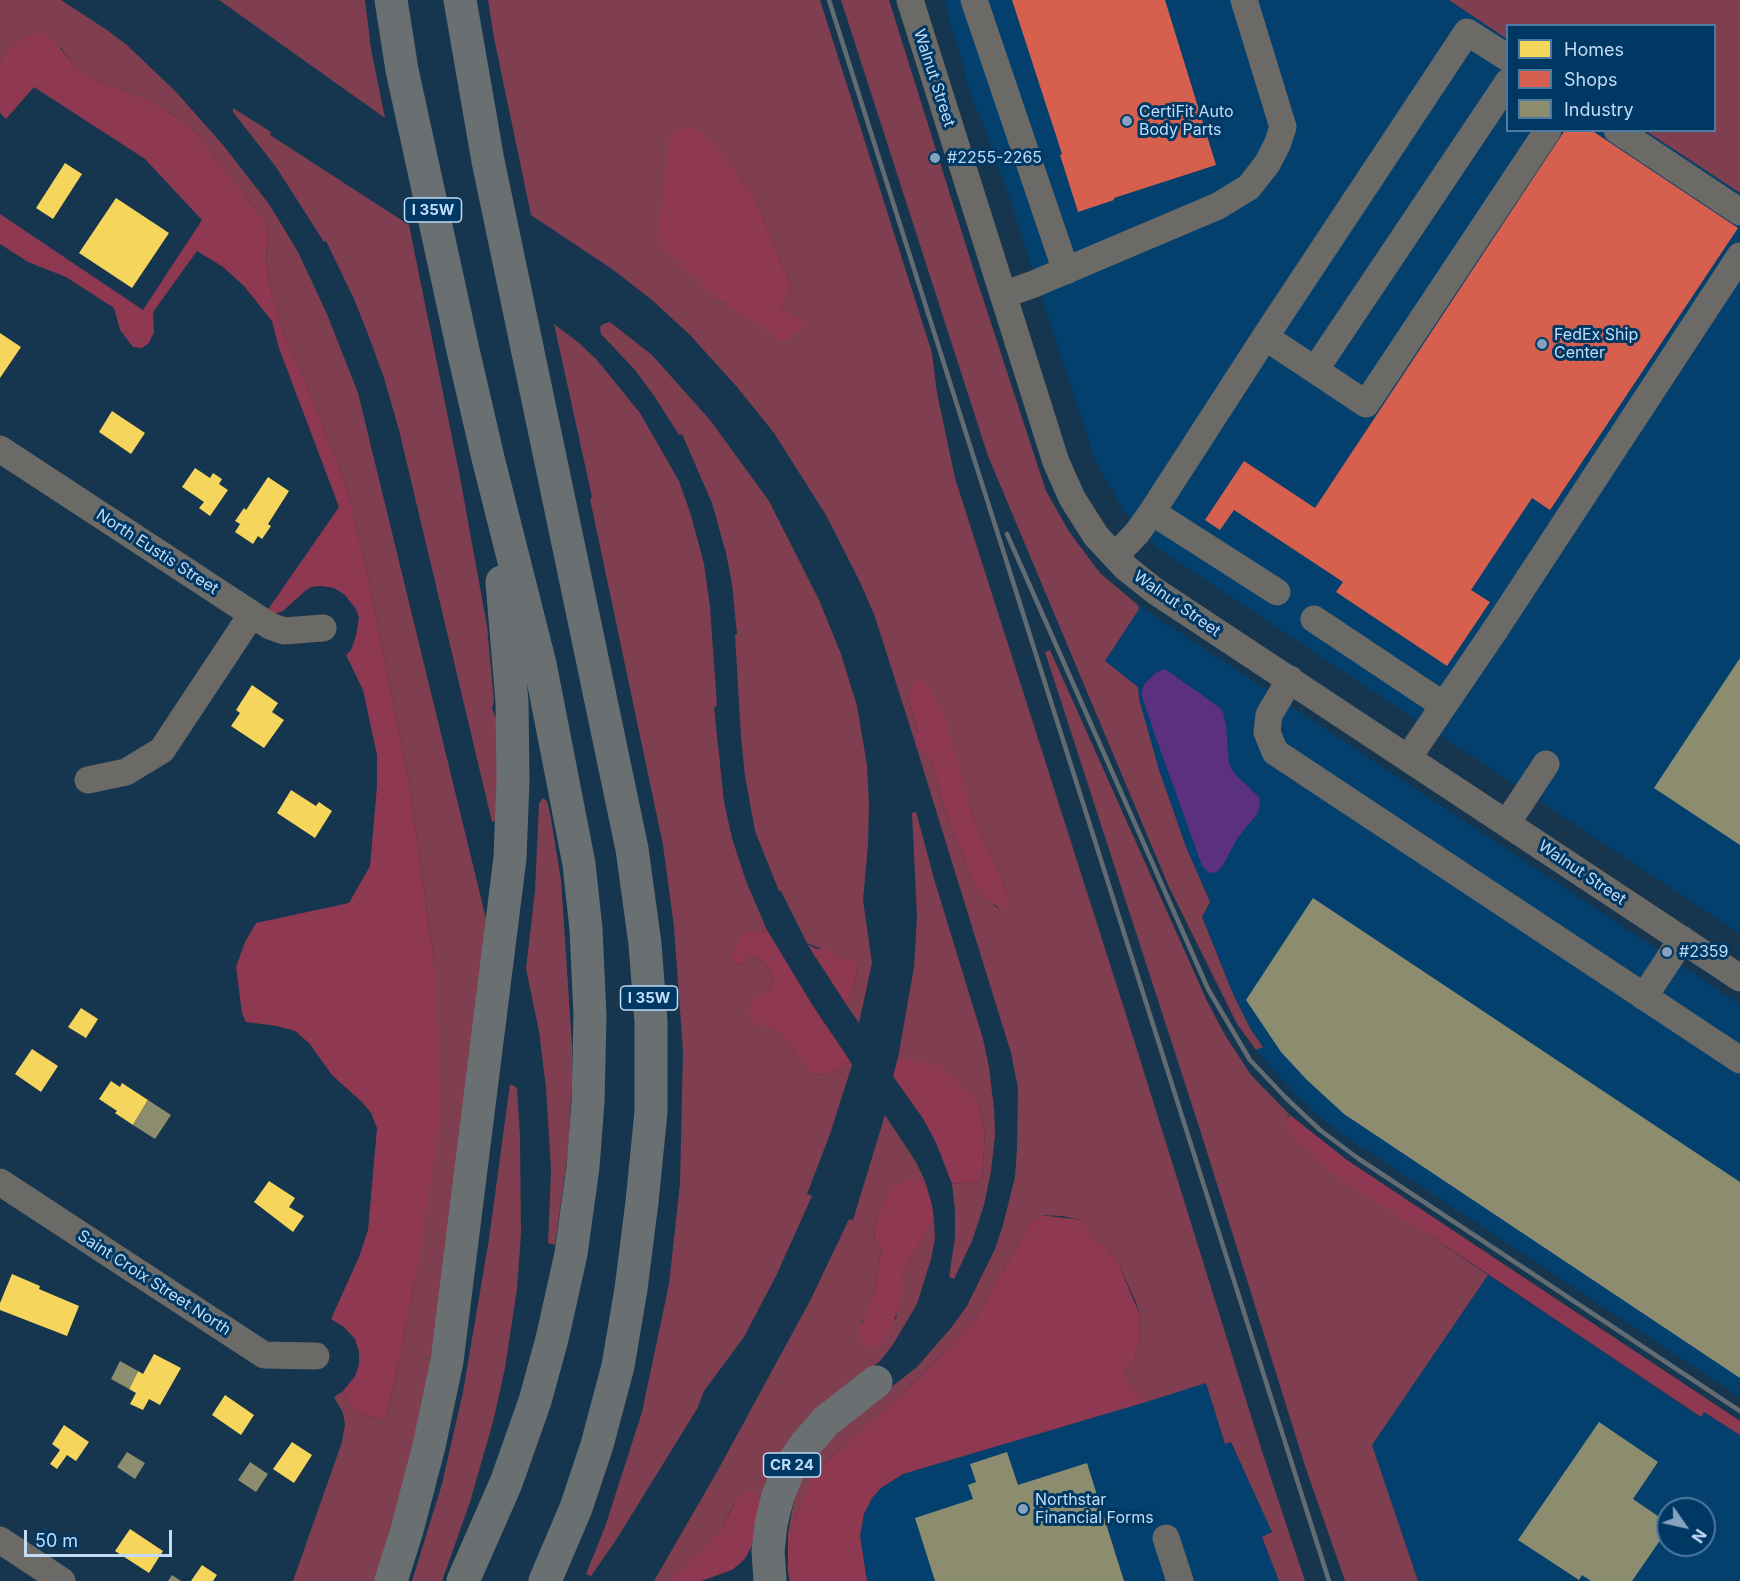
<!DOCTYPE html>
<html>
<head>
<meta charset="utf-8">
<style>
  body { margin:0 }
  #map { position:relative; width:1740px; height:1581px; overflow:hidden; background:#16354e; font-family:Inter,sans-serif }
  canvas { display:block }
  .legend { position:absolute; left:1506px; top:24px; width:210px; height:108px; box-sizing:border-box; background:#003864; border:2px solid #4e7a9f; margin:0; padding:8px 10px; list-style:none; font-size:18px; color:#c2dcf7 }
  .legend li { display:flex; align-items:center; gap:12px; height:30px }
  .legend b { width:30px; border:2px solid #4e7a9f }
  .north { position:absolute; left:1656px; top:1497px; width:60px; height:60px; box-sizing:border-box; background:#003864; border:2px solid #4e7a9f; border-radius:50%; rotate:124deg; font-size:16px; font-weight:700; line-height:24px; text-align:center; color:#c2dcf7 }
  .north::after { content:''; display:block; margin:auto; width:21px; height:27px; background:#86a2bc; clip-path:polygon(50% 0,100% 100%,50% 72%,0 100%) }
  .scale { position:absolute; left:24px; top:1530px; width:148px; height:27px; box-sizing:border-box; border:3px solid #c2dcf7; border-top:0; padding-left:8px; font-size:18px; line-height:21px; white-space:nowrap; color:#c2dcf7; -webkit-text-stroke:4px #003864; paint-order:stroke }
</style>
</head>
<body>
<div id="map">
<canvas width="1740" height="1581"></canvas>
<ul class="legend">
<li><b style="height:16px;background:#f6d55c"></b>Homes</li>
<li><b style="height:16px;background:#d6604d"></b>Shops</li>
<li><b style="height:16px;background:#8c8c6e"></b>Industry</li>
</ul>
<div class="north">N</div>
<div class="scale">50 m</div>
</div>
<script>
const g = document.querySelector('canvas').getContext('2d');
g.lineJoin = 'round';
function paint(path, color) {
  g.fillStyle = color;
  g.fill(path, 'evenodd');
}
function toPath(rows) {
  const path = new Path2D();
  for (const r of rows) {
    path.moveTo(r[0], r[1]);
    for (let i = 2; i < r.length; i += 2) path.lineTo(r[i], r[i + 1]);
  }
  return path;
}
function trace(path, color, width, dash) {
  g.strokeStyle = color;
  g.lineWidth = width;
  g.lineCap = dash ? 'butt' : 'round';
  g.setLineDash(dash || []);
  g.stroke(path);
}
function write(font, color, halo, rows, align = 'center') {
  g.font = font + ' Inter,sans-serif';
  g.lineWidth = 6;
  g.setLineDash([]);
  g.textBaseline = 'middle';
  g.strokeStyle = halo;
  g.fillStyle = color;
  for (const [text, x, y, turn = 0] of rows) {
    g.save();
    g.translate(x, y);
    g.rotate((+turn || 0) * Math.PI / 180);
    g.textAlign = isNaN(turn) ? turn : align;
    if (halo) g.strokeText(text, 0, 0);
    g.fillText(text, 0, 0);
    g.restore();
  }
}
paint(toPath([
  [944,0,1449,0,1507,39,1508,130,1646,131,1740,193,1740,934,1156,547,1124,511,1095,460,1004,181,970,91],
  [1138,605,1740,1004,1740,1397,1345,1136,1319,1116,1294,1093,1256,1050,1263,1046,1251,1030,1233,994,1202,917,1210,902,1186,847,1159,770,1139,699,1138,687,1105,661,1139,609],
  [1488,1275,1700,1417,1704,1412,1740,1435,1740,1581,1418,1581,1372,1445],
  [1668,1509,1704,1509,1704,1545,1668,1545],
  [1206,1383,1224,1444,1230,1442,1273,1532,1262,1537,1279,1581,867,1581,860,1536,864,1514,872,1498,881,1488,903,1474]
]), '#03406e');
paint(toPath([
  [0,0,61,0,107,30,128,46,176,92,223,145,269,204,298,252,327,314,358,393,490,935,440,1304,423,1402,417,1437,375,1581,293,1581,342,1442,345,1424,343,1413,334,1397,343,1391,353,1412,385,1420,394,1386,417,1272,435,968,409,782,365,562,347,488,308,387,277,319,280,315,272,293,266,259,268,234,266,223,198,134,178,118,149,100,94,79,73,63,61,48,32,34,9,47,0,61],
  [219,0,365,0,371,49,385,118],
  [488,0,820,0,932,353,937,393,955,478,1129,1024,1261,1448,1305,1581,1279,1581,1262,1537,1272,1532,1231,1442,1225,1444,1206,1383,1146,1402,1123,1375,1134,1361,1141,1336,1140,1315,1135,1300,1118,1263,1106,1247,1091,1236,1081,1220,1062,1216,1040,1215,1029,1225,975,1319,917,1380,822,1465,800,1506,788,1533,795,1495,805,1473,820,1450,838,1429,917,1367,951,1328,967,1306,995,1249,1003,1225,1015,1177,1017,1148,1018,1088,1011,1053,917,749,919,748,931,761,945,811,975,886,997,908,1010,901,997,867,975,821,941,708,923,679,908,695,918,735,914,739,874,614,859,580,826,515,774,433,737,387,690,335,652,300,612,269,531,215,494,38],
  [726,157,754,195,792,288,781,309,806,320,729,306,716,299],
  [841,0,889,0,974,271,1046,491,1070,533,1100,573,1138,605,1139,609,1105,661,1138,687,1139,699,1159,770,1186,847,1210,902,1202,917,1233,994,1251,1030,1263,1047,1256,1050,1237,1024,1169,887,988,456],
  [1449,0,1740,0,1740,193,1646,131,1714,130,1714,26,1508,26,1507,39],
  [233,108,271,132,270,135,409,225,459,472,487,626,494,701,492,708,496,719,498,820,492,822,399,430,384,378,368,334,354,299,326,241,324,242,276,167,233,112],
  [610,322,652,355,710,420,769,501,819,600,841,654,857,706,867,765,869,804,868,844,863,900,872,963,859,1023,846,1004,854,989,857,969,849,959,837,957,834,954,807,943,781,891,779,891,755,831,745,776,741,737,735,634,737,634,732,584,726,553,712,503,682,434,679,435,655,397,635,370,601,334,600,327,603,324],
  [554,324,579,343,597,360,640,413,679,481,691,515,704,564,710,607,717,706,714,707,724,802,732,838,746,881,767,930,747,932,731,958,736,965,743,964,748,958,754,956,761,960,769,969,773,981,768,990,769,1027,781,1035,810,1072,821,1075,841,1069,850,1061,852,1065,830,1134,807,1194,812,1196,776,1276,744,1337,704,1391,697,1409,616,1540,591,1576,586,1574,605,1527,642,1412,669,1284,680,1184,683,1051,674,927,663,845,590,499,592,497],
  [1050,650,1207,1001,1225,1035,1251,1075,1290,1115,1287,1116,1425,1232,1488,1275,1372,1445,1418,1581,1345,1581,1305,1466,1202,1136,1045,652],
  [543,798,547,801,550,813,561,880,572,1045,572,1082,568,1152,555,1245,548,1243,551,1170,546,1088,539,1031,526,969,535,891,539,803],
  [916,812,935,882,983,1039,989,1067,994,1109,995,1135,991,1171,984,1205,972,1241,954,1279,949,1277,955,1238,955,1210,952,1184,982,1181,985,1133,979,1104,898,1058,914,967,917,917,912,813],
  [510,1084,517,1088,520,1136,521,1234,517,1289,505,1368,493,1422,470,1502,442,1581,412,1581,442,1484,463,1392,489,1239],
  [885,1115,916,1162,925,1181,918,1179,887,1194,874,1228,875,1238,881,1251,874,1296,871,1307,861,1323,896,1319,903,1276,911,1258,934,1220,935,1239,931,1259,917,1304,892,1346,880,1361,864,1374,761,1501,733,1505,722,1528,690,1561,667,1581,654,1581,718,1470,811,1299,849,1219,853,1220]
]), '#803f51');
paint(toPath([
  [42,33,52,39,73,63,94,79,149,100,178,118,198,134,266,223,268,234,266,259,272,293,280,315,277,319,308,387,347,488,365,562,409,782,435,968,440,1120,417,1272,394,1386,385,1420,353,1412,343,1391,355,1376,359,1365,359,1352,355,1339,344,1327,331,1319,359,1257,368,1230,377,1128,371,1113,363,1103,332,1075,309,1043,295,1031,277,1026,246,1022,242,1013,236,967,245,942,256,923,349,903,370,866,377,786,377,755,363,690,346,655,351,650,356,636,359,618,356,609,345,595,334,588,321,586,311,587,305,591,283,611,274,614,267,611,339,507,279,348,272,321,244,286,223,267,197,251,153,312,154,332,149,343,142,348,133,347,120,330,114,308,66,277,28,262,0,244,0,214,143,310,202,220,145,159,34,87,6,119,0,113,0,61,9,47,19,41,32,34],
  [694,127,712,141,726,157,754,195,792,288,781,309,806,320,806,326,791,337,782,341,729,306,716,299,657,241,670,137,679,129],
  [923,678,942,708,975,821,997,867,1010,901,1000,909,986,898,975,886,945,811,931,761,919,748,917,749,914,739,918,734,908,695,915,682],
  [767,930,813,1006,850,1061,841,1069,821,1075,810,1072,781,1035,769,1027,755,1024,749,1015,749,1008,753,1000,768,990,773,981,769,969,761,960,754,956,748,958,743,964,736,965,731,958,740,936,747,932],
  [807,944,817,949,831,949,837,957,849,959,855,963,857,969,854,989,846,1004],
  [898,1058,940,1065,979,1104,985,1133,982,1181,952,1184,937,1145,924,1120,893,1076],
  [1290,1115,1347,1160,1740,1421,1740,1435,1704,1412,1701,1417,1425,1232,1359,1192,1327,1169,1287,1131,1285,1121],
  [918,1179,925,1181,932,1205,934,1220,911,1258,903,1276,900,1304,889,1334,880,1346,873,1348,864,1345,858,1332,874,1296,881,1251,875,1238,874,1228,887,1194,893,1186,903,1182],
  [1040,1215,1082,1220,1091,1236,1106,1247,1118,1263,1140,1315,1141,1336,1134,1361,1123,1375,1146,1402,903,1474,881,1488,872,1498,864,1514,860,1536,867,1581,790,1581,788,1573,788,1533,812,1479,822,1465,917,1380,975,1319,1029,1225],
  [745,1492,753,1492,761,1501,752,1546,744,1560,732,1570,701,1581,667,1581,690,1561,722,1528,738,1496]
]), '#8e3951');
paint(toPath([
  [1165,669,1219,707,1223,712,1226,725,1229,764,1234,773,1259,797,1260,801,1258,813,1238,837,1223,865,1218,871,1212,873,1208,872,1202,866,1155,735,1142,696,1142,690,1145,683,1157,672]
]), '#5b317f');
paint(toPath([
  [65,163,82,174,53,219,36,208],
  [116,198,169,233,132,288,79,253],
  [0,333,21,347,0,378],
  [112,411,145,433,131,454,99,432],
  [195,468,210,478,213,473,222,479,219,484,228,490,210,516,199,508,204,502,182,487],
  [268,477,289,491,268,524,271,526,262,539,258,536,253,544,235,532,240,524,235,521,244,508,246,510],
  [252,685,278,703,272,712,284,720,264,748,231,726,240,713,236,710],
  [291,790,316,806,319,802,332,811,315,838,277,813],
  [81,1008,98,1019,86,1038,68,1027],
  [32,1049,58,1066,41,1092,15,1074],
  [111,1081,120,1087,122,1083,148,1100,133,1125,115,1113,117,1111,99,1099],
  [269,1181,295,1198,289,1207,304,1216,293,1232,254,1202],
  [12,1274,40,1286,39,1289,79,1306,67,1336,0,1310,0,1303],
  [154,1354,181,1368,160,1405,149,1399,143,1410,130,1404,136,1393,129,1389,138,1371,143,1374],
  [225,1395,254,1415,241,1435,212,1415],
  [64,1425,89,1442,76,1461,67,1455,57,1469,50,1464,60,1450,52,1444],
  [292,1442,312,1455,294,1483,273,1469],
  [130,1529,163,1551,149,1573,115,1551],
  [202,1565,217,1575,213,1581,191,1581]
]), '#f6d55c');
paint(toPath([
  [1012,0,1165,0,1216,165,1114,198,1114,200,1078,212,1060,155,1062,154],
  [1565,130,1591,130,1738,228,1550,510,1532,498,1471,590,1490,602,1447,666,1336,592,1343,582,1234,510,1220,530,1205,520,1244,461,1315,508]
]), '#d6604d');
paint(toPath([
  [1740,658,1740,845,1654,788],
  [1313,898,1740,1182,1740,1378,1344,1114,1306,1079,1281,1052,1246,1000],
  [148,1100,171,1115,155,1139,133,1125],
  [120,1361,138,1371,129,1389,111,1379],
  [1599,1422,1658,1462,1633,1499,1668,1523,1668,1529,1632,1581,1591,1581,1582,1575,1579,1580,1518,1540],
  [127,1452,145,1463,135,1479,117,1467],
  [1007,1452,1018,1485,1087,1463,1124,1581,935,1581,915,1518,973,1499,968,1485,976,1482,970,1464],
  [250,1462,268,1474,256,1492,238,1480],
  [172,1575,181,1581,168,1581]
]), '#8c8c6e');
trace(toPath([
  [910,0,1056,462,1072,498,1096,536,1126,568,1155,591,1740,978],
  [974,0,1066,271],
  [1617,130,1740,212],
  [1003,295,1034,284,1218,206,1249,187,1267,164,1277,145,1283,127,1244,0],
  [1265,337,1315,370,1508,82],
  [1315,370,1366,404,1548,130],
  [0,449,270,626,284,631,323,628],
  [1152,512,1277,592],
  [1115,556,1137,533,1152,512,1265,337,1467,32,1508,58],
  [1314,619,1443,705],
  [1290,679,1269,715,1267,732,1275,752,1740,1060],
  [1408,758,1493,633,1740,256],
  [88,780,126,772,162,750,252,614],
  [1507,823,1546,764],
  [1644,997,1682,939],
  [0,1182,264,1355,316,1356],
  [1166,1538,1180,1581],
  [0,1540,62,1581]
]), '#6c6a67', 27);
trace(toPath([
  [391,0,402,70,463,350,488,458,540,664,579,864,586,929,590,1016,588,1102,583,1167,571,1254,552,1339,535,1401,506,1483,463,1581],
  [460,0,488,161,632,849,645,944,651,1022,651,1112,642,1202,631,1289,618,1366,597,1445,576,1508,545,1581],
  [770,1580,768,1551,771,1524,778,1496,789,1469,806,1444,826,1421,876,1382],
  [391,1581,407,1530,429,1446,447,1361,510,858,513,780,512,702,502,582]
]), '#6a7071', 33);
trace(toPath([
  [829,0,1329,1581],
  [1007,534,1208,989,1250,1060,1286,1098,1320,1130,1359,1159,1740,1411]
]), '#646c73', 4.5);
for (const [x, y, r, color] of [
  [1127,121,6,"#86a2bc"],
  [935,158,6,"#86a2bc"],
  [1542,344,6,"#86a2bc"],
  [1667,952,6,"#86a2bc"],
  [1023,1509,6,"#86a2bc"]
]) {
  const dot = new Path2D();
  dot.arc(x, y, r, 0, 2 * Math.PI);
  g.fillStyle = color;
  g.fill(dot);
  trace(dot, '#003864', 2);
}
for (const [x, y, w] of [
  [433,210,57],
  [649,998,57],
  [792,1465,57]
]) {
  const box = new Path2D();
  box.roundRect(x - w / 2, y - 12, w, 24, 4.5);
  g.fillStyle = '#003864';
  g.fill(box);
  trace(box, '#c2dcf7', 1.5);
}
write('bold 15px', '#c2dcf7', null, [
  ["I 35W",433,210],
  ["I 35W",649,998],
  ["CR 24",792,1465]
]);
write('16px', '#c2dcf7', '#003864', [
  ["Walnut Street",934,78,72],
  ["North Eustis Street",157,552,33],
  ["Walnut Street",1177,604,35],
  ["Walnut Street",1582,873,34],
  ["Saint Croix Street North",154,1283,33]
]);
write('16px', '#c2dcf7', '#003864', [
  ["CertiFit Auto",1139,112],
  ["Body Parts",1139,130],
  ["#2255-2265",947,158],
  ["FedEx Ship",1554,335],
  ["Center",1554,353],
  ["#2359",1679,952],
  ["Northstar",1035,1500],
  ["Financial Forms",1035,1518]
], 'left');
</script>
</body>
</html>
